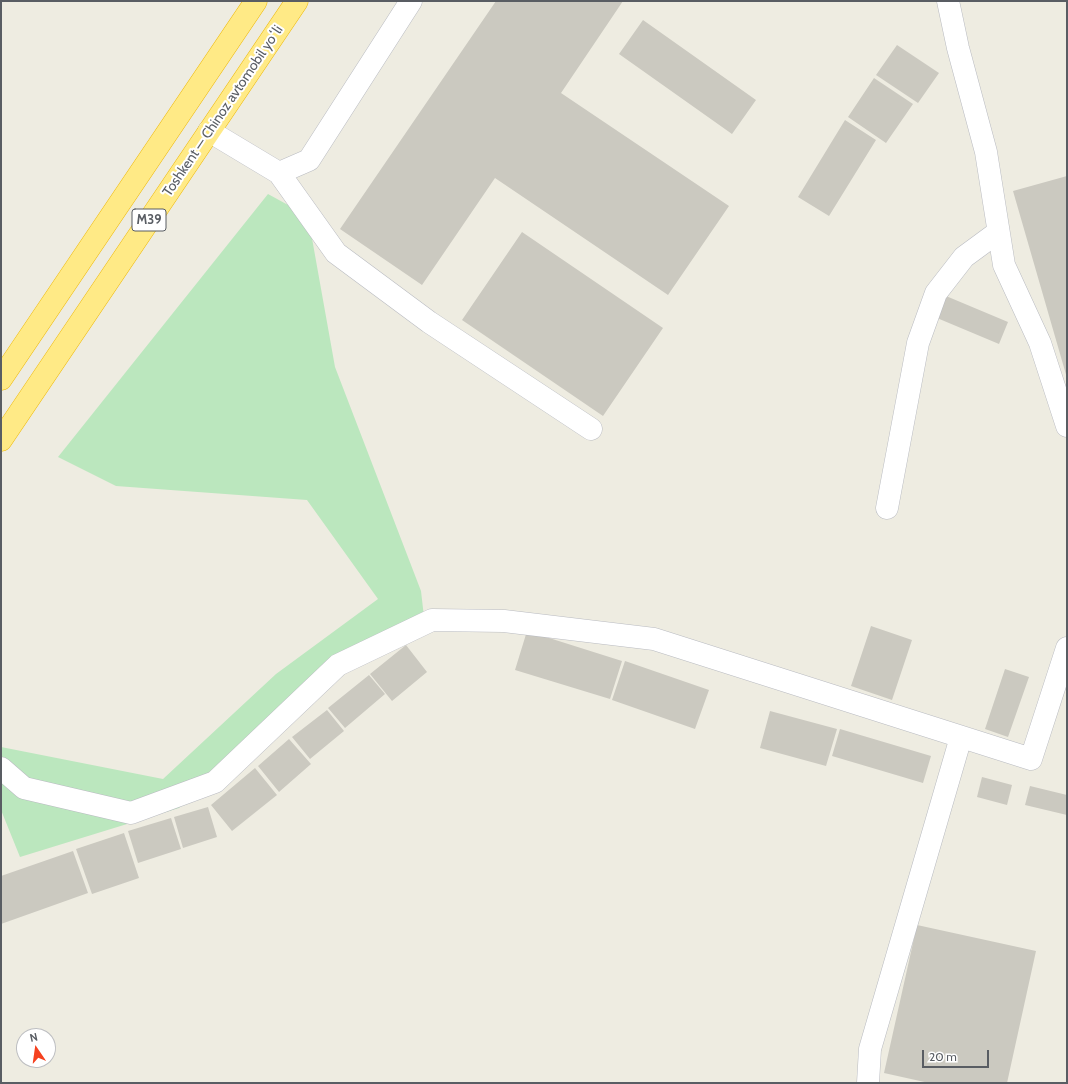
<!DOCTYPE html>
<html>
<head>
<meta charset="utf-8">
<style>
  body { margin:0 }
  #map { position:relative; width:1068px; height:1084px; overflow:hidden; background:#eeece1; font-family:Cabin,sans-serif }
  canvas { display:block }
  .frame { position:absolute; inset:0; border:2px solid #595d63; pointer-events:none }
  .north { position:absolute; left:16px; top:1028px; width:40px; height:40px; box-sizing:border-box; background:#fff; border:1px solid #bdbec1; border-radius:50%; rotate:347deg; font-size:11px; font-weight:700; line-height:16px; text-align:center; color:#595d63 }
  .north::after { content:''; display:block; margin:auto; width:14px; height:18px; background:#f5411f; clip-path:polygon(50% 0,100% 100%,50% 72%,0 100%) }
  .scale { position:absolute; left:922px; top:1050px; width:67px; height:18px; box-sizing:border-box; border:2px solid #595d63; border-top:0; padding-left:5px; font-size:12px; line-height:14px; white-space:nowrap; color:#595d63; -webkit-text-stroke:3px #fff; paint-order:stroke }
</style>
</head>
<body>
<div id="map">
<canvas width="1068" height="1084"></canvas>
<div class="frame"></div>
<div class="north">N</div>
<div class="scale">20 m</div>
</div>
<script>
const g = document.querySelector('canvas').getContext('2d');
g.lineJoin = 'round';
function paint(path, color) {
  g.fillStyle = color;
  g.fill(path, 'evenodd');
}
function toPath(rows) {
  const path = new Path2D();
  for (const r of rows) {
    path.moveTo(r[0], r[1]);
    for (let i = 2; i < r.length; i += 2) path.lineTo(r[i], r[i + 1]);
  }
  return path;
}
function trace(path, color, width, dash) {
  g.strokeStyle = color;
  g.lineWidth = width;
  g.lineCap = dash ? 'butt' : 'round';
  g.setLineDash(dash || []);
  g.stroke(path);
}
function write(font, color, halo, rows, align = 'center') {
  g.font = font + ' Cabin,sans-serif';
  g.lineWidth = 4;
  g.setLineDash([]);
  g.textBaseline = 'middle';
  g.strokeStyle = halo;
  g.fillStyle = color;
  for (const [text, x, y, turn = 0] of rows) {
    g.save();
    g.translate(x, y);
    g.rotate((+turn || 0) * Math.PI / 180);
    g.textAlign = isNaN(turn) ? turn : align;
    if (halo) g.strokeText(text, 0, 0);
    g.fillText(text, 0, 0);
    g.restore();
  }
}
paint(toPath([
  [268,194,308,216,335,367,421,591,424,617,355,649,216,773,179,808,20,857,1,810,1,747,163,779,276,674,378,599,307,500,116,486,58,457]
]), '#bbe7be');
paint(toPath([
  [496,1,623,1,561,93,729,206,668,295,495,178,422,285,340,229],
  [643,20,756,100,732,134,619,54],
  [897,45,939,73,918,103,876,75],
  [874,78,913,104,886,143,848,117],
  [845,120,876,140,829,216,798,197],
  [1067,176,1067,378,1013,191],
  [522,232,663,328,603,416,462,320],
  [946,296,1008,322,999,344,937,318],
  [871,626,912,640,892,700,851,686],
  [527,631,622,661,610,699,515,670],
  [406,645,427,672,392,701,370,674],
  [625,661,709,690,695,729,612,700],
  [1005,669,1029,677,1008,737,985,729],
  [369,675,385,694,345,728,328,708],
  [327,710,344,731,310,759,292,737],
  [770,711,837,729,826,766,760,748],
  [840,729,931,756,923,783,832,756],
  [289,739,311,764,279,792,258,766],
  [255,768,277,795,232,831,211,805],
  [982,777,1012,785,1007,805,977,797],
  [1030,786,1067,795,1067,815,1025,805],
  [208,807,217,837,183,848,174,817],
  [171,818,181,849,138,863,128,831],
  [124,833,139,878,92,894,76,849],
  [73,851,88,893,1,924,1,876],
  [917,925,1036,951,1007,1083,929,1083,884,1073]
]), '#cbc9c0');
const minor = toPath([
  [948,1,958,48,986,152,1004,265,1040,343,1067,426],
  [209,131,279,173,309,160,411,1],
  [279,173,336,253,429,322,591,429],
  [887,508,918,343,936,293,964,257,998,232],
  [1,768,24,788,131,813,215,782,338,665,432,620,504,621,654,639,1031,759,1067,648],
  [868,1083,870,1049,961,737]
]);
const highway = toPath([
  [1,379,256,1],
  [1,440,297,1]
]);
trace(minor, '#b9bbc1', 23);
trace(highway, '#eeb700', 23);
trace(minor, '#fff', 22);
trace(highway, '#ffea86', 22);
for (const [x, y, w] of [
  [149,220,34]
]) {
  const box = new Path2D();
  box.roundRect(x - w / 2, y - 11, w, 22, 3);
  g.fillStyle = '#fff';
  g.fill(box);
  trace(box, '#595d63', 1);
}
write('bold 13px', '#595d63', null, [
  ["M39",149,220]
]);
write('14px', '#595d63', '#fff', [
  ["Toshkent — Chinoz avtomobil yoʻli",223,111,-56]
]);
</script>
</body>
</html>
